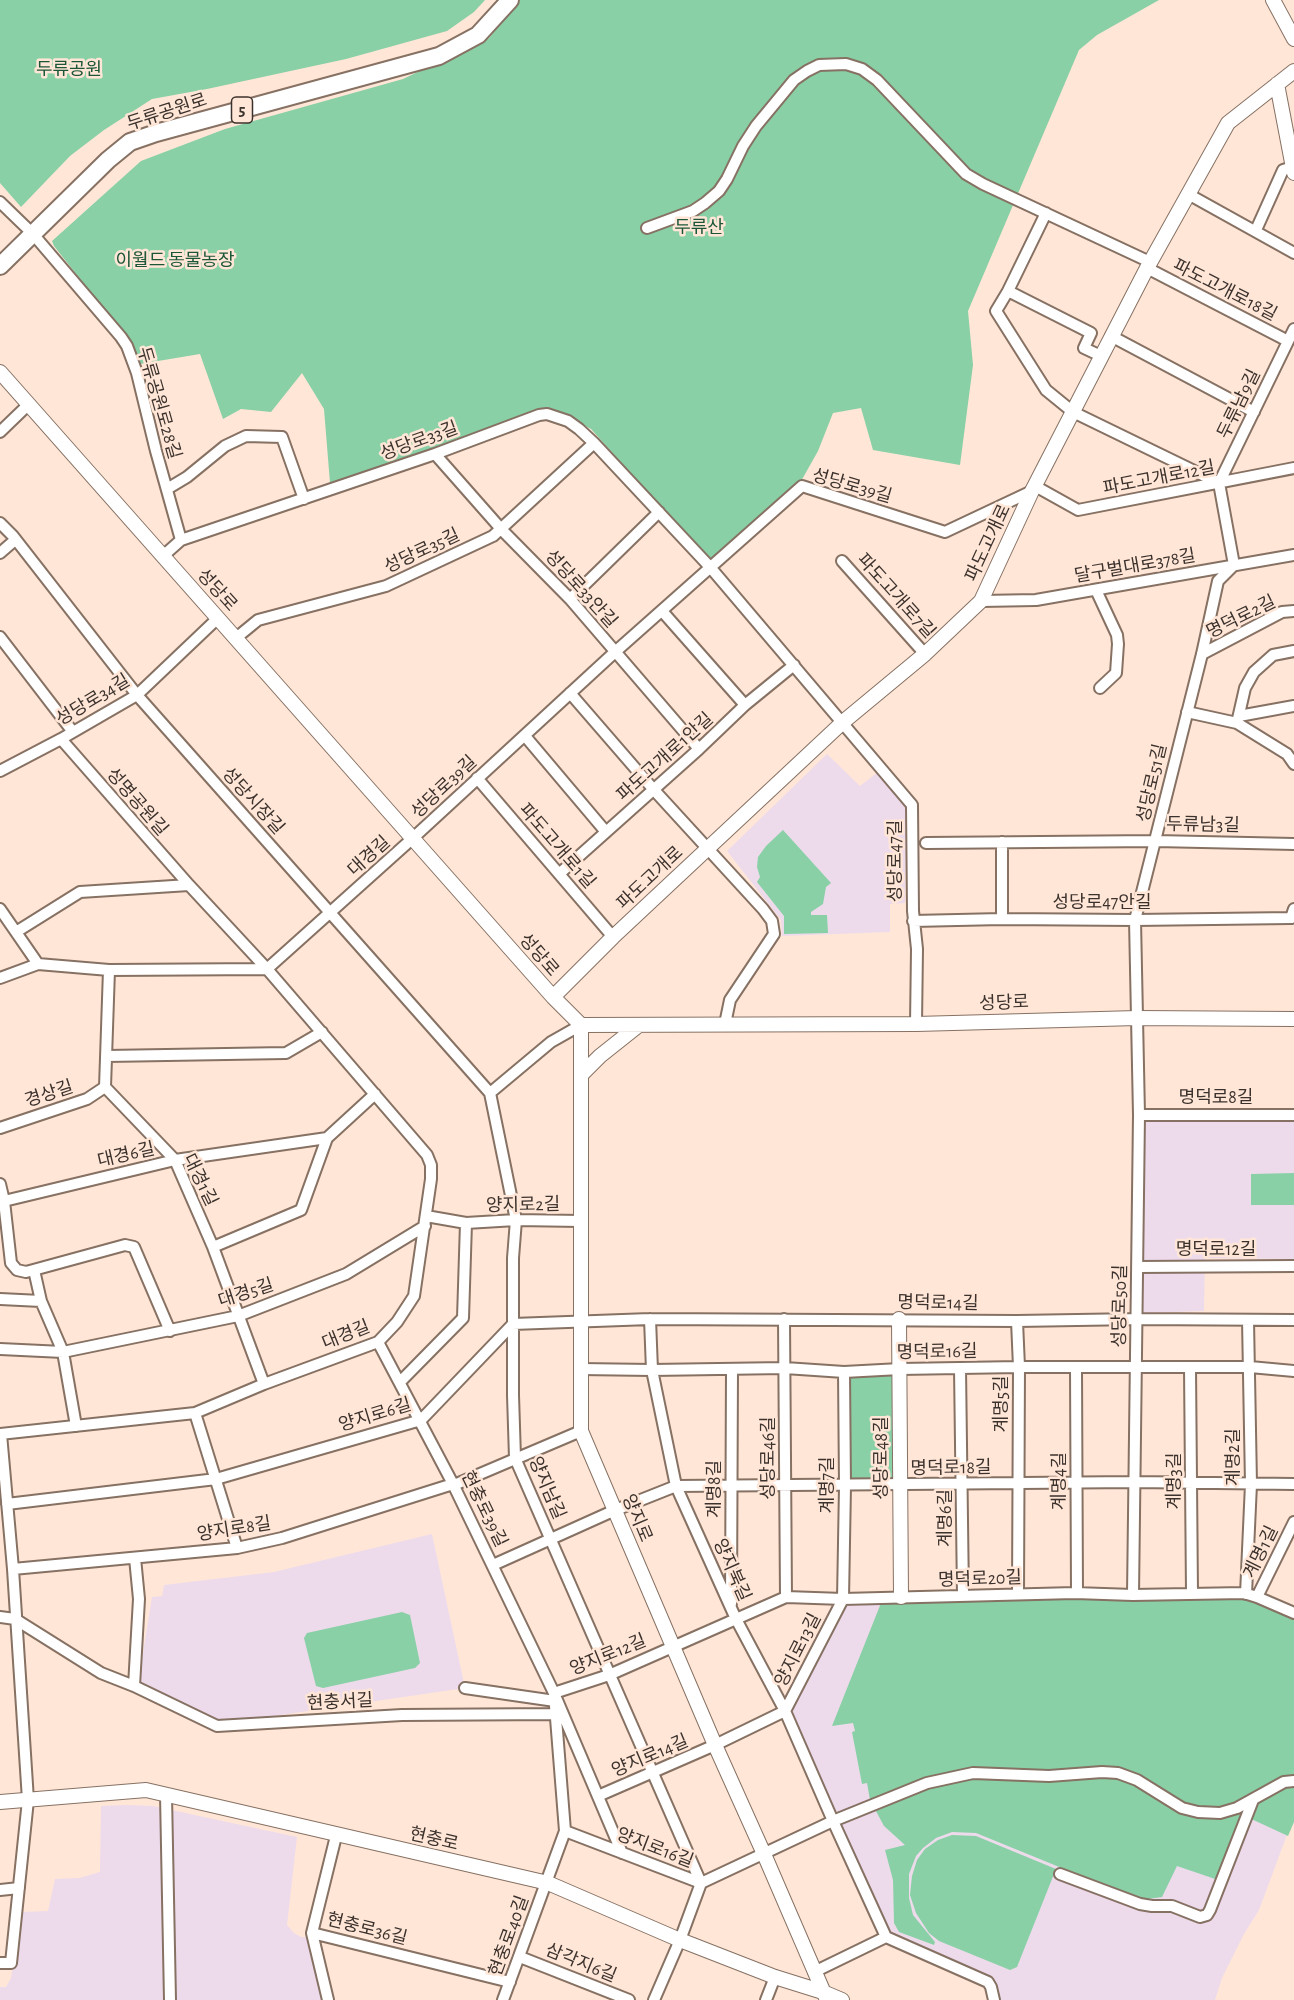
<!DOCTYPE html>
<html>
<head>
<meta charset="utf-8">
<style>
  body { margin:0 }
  canvas { display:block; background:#ffe6d7 }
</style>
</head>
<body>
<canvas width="1294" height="2000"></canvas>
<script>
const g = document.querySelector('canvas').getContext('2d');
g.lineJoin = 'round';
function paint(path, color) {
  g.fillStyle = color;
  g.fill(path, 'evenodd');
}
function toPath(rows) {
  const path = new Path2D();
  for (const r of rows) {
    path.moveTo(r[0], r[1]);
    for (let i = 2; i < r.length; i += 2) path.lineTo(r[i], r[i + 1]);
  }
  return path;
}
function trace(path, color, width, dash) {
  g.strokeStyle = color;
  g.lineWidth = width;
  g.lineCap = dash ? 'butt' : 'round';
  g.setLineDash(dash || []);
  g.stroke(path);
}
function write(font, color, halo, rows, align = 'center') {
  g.font = font + ' "Alegreya Sans","Noto Sans KR",sans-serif';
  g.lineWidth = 5;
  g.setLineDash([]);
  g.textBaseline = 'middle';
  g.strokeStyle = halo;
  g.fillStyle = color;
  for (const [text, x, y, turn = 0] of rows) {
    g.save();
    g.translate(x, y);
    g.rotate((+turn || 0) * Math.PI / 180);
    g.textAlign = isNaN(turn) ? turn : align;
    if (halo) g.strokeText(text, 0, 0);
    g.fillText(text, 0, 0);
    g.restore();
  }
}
paint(toPath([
  [827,754,860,786,878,772,906,806,905,903,890,904,890,932,782,936,781,920,727,851],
  [1145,1120,1294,1120,1294,1259,1205,1258,1204,1311,1142,1313],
  [432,1534,465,1688,219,1724,141,1686,139,1678,152,1597,162,1596,164,1585,274,1572],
  [899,1601,1294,1816,1259,1910,1244,1934,1222,1978,1215,2000,998,2000,994,1980,886,1931,793,1716,793,1708,847,1603],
  [126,1805,153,1806,297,1837,287,1925,294,1933,301,1937,307,1937,323,2000,0,2000,0,1987,6,1987,11,1978,21,1912,48,1911,55,1879,79,1878,100,1872,101,1806]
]), '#eddbec');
paint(toPath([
  [0,0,485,0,474,12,447,31,346,59,207,89,152,99,104,130,70,156,21,207,0,183],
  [520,0,1159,0,1097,35,1079,50,968,311,973,365,960,465,873,450,861,408,833,413,818,451,800,483,710,562,591,429,547,407,332,487,331,483,330,483,324,409,302,373,271,412,241,409,223,419,200,354,140,364,129,341,54,246,52,241,141,161,225,129,403,79,489,38],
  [783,830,831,883,826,887,823,904,811,912,811,915,827,915,828,933,784,934,784,916,757,882,760,877,757,867,758,857,766,846],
  [1294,1173,1294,1205,1251,1205,1251,1174],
  [900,1369,900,1486,845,1486,844,1372],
  [1246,1594,1294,1613,1294,1822,1288,1836,1247,1817,1221,1881,1177,1866,1162,1897,1140,1900,976,1833,952,1832,936,1838,923,1848,916,1856,909,1874,909,1898,913,1915,935,1942,934,1945,899,1932,894,1923,893,1880,885,1850,905,1845,884,1826,870,1800,867,1783,862,1784,852,1732,855,1731,853,1723,832,1726,883,1598],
  [402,1612,410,1615,420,1663,415,1668,323,1688,316,1686,304,1638,307,1633],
  [952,1835,976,1836,1056,1869,1017,1967,1010,1970,939,1941,929,1933,916,1913,910,1895,912,1876,917,1860,925,1849,938,1840]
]), '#89d0a6');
const street = toPath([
  [1188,194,1294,253],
  [0,202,33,234,121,337,127,346,137,373,156,451,181,540],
  [1046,213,1008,291,1091,333,1084,348,1101,356],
  [647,228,693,211,705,203,719,191,727,179,743,146,756,126,794,80,807,71,819,65,846,64,862,69,877,80,966,174,983,184,1150,262],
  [1256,230,1283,170,1293,167],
  [1147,268,1288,341],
  [1008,291,996,311,1046,390,1073,412,1219,483],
  [1111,336,1254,412],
  [0,432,29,404],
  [435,454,502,530,570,599,699,749],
  [1035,486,1078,510,1294,468],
  [167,489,187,477,225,446,246,436,282,437,304,499],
  [0,523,13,536,137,695,490,1093,516,1220,513,1258,513,1395,515,1458,701,1883,680,1940,654,2000],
  [0,553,15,540],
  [163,556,181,540,435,454,539,415,547,414,568,421,579,429,594,443,710,567,912,805,913,911,917,949,916,1024],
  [842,561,925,654],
  [1234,565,1219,483,1294,329],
  [1096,590,1117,635,1118,644,1116,673,1100,688],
  [570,599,659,512],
  [981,601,1036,600,1294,555],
  [662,611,745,705],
  [0,637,73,732],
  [236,638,258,620,386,586,493,536,594,443],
  [1202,654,1282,612,1294,611],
  [570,693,654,790,763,909,772,921,774,934,730,1000,725,1024],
  [1187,712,1237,723,1287,754,1294,764],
  [1239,716,1294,706],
  [1237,723,1245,688,1254,672,1273,655,1294,651],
  [525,736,606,832],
  [0,771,61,739,137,695,218,618],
  [477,778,613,937],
  [926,843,1156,841,1294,844],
  [559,874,699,749,745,705,794,665],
  [0,909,38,964],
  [1002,919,1002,842],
  [913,921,1002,919,1135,920,1291,918,1294,909],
  [16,932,80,892,189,885],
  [109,970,105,1087,175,1160,213,1247,264,1384],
  [0,978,38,964,109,970,267,969,413,838,615,652,802,486,945,532,1032,491],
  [107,1056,286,1053,322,1032],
  [490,1093,551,1042,581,1025],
  [1139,1115,1294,1115],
  [0,1128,87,1099,105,1087],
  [0,1184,4,1201,11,1263,17,1270,26,1272,125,1245,134,1247,170,1331],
  [4,1201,175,1160,327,1138,375,1094],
  [426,1216,466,1223,516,1220,581,1221],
  [213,1247,301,1210,327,1138],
  [1137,1267,1294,1266],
  [34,1270,41,1301,63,1352,76,1426],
  [0,1299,41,1301],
  [650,1319,652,1370,676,1486,736,1619,785,1711,833,1821,886,1937,988,1982,991,1987,994,2000],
  [784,1319,786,1597],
  [1017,1321,1019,1367,1018,1594],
  [378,1342,453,1484,554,1693,622,1853],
  [0,1349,63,1352,238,1316,346,1274,425,1226],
  [960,1368,963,1596],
  [1076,1368,1077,1593],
  [1190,1368,1192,1593],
  [580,1369,652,1370,785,1368,844,1372,900,1369,1019,1367,1250,1367,1294,1371],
  [400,1382,463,1318,466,1223],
  [195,1413,237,1548],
  [0,1434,195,1413,264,1384,378,1342,397,1322,414,1296,431,1179,431,1165,427,1155,267,969,189,885,61,739],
  [454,1485,581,1431],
  [7,1504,216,1479,421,1420,513,1324,650,1319,1017,1321,1137,1319,1294,1320],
  [493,1565,613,1511,676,1486,1135,1482,1294,1484],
  [13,1569,237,1548,282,1538,453,1484],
  [1246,1594,1251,1484,1248,1320],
  [1133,1595,1139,1115,1135,920,1202,654,1218,581,1234,565],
  [1257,1597,1294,1522],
  [731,1604,732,1370],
  [0,1617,15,1619,101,1673,134,1686,217,1726,402,1715,556,1714],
  [134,1686,139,1599,135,1558],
  [465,1688,555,1701],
  [166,1795,170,2000],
  [598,1796,715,1745,785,1711,843,1599,845,1486,844,1372],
  [565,1831,701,1883,833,1821,927,1783,973,1773,1049,1776,1102,1772,1118,1773,1137,1780,1182,1808,1198,1812,1220,1813,1237,1808,1284,1782,1294,1781],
  [1060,1874,1140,1904,1152,1906,1172,1906,1200,1917,1207,1915,1210,1910,1253,1800],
  [0,1890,19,1888],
  [312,1933,510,1982],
  [520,1957,629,2000],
  [0,1963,11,1963,28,1800,13,1569,1,1434],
  [814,1972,886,1937],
  [328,2000,312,1933,336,1836],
  [503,2000,565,1831,554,1693,609,1675,786,1597,843,1599,1075,1593,1133,1595,1244,1593,1257,1597,1294,1613],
  [766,2000,775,1977]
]);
const secondary = toPath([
  [1273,0,1294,39],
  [1277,84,1294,173],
  [0,372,553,997,581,1025,916,1024,1137,1018,1294,1019],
  [553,997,613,937,843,722,925,654,981,601,1032,491,1147,268,1228,123,1294,71],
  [581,1025,581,1431,715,1745,764,1854,827,2000],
  [581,1075,600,1056,639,1025],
  [899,1319,901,1597],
  [0,1802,146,1790,548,1883,680,1940,775,1977,823,1992,842,2000]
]);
const primary = toPath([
  [0,266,108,160,130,142,156,133,439,56,478,35,510,0]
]);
trace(street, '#867163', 14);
trace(secondary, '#867163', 16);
trace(primary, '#867163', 20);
trace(street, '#fff', 10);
trace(secondary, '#fff', 14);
trace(primary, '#fff', 16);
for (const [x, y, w] of [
  [242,110,21]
]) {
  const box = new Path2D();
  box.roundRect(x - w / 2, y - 13, w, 26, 4.5);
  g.fillStyle = '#ffe6d7';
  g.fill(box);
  trace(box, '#3c322d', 1.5);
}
write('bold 16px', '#3c322d', null, [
  ["5",242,110]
]);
write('18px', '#1b5638', '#ffe6d7', [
  ["두류공원",69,70],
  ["두류산",699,228],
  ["이월드 동물농장",175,261]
]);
write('18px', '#3c322d', '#ffe6d7', [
  ["두류공원로",167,112,-18],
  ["파도고개로18길",1225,290,27],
  ["두류공원로28길",159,403,74],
  ["두류남9길",1239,404,-64],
  ["성당로33길",419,441,-20],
  ["파도고개로12길",1159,478,-11],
  ["성당로39길",852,486,16],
  ["파도고개로",988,543,-65],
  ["성당로35길",422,551,-25],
  ["달구벌대로378길",1135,566,-10],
  ["성당로33안길",581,589,48],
  ["성당로",217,590,48],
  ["파도고개로7길",896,596,48],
  ["명덕로2길",1241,617,-26],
  ["성당로34길",93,700,-31],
  ["파도고개로1안길",665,757,-42],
  ["성당로51길",1152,783,-77],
  ["성당로39길",444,787,-43],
  ["성당시장길",253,801,48],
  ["성명공원길",137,802,49],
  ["두류남3길",1203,825,1],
  ["파도고개로1길",557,846,49],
  ["대경길",369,856,-42],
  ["성당로47길",896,861,-90],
  ["파도고개로",650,878,-43],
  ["성당로47안길",1102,903],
  ["성당로",539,955,49],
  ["성당로",1004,1003,-2],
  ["경상길",49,1094,-18],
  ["명덕로8길",1216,1098],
  ["대경6길",126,1155,-13],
  ["대경1길",200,1180,64],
  ["양지로2길",523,1205,-1],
  ["명덕로12길",1216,1250],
  ["대경5길",246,1293,-18],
  ["명덕로14길",938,1303,1],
  ["성당로50길",1120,1306,-89],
  ["대경길",346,1335,-22],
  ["명덕로16길",937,1352,-1],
  ["계명5길",1002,1404,-90],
  ["양지로6길",375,1415,-17],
  ["계명2길",1234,1457,-90],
  ["성당로46길",769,1458,-90],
  ["성당로48길",882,1458,-90],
  ["명덕로18길",951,1468,-1],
  ["계명4길",1060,1481,-90],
  ["계명3길",1175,1481,-90],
  ["계명7길",828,1485,-90],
  ["양지남길",547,1488,67],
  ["계명8길",715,1489,-90],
  ["현충로39길",484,1509,64],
  ["양지로",637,1518,67],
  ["계명6길",946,1518,-90],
  ["양지로8길",234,1529,-9],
  ["계명1길",1261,1552,-64],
  ["양지북길",732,1570,66],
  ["명덕로20길",980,1579,-2],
  ["양지로13길",798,1650,-63],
  ["양지로12길",608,1655,-22],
  ["현충서길",340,1702,-3],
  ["양지로14길",650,1756,-23],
  ["현충로",434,1839,13],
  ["양지로16길",655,1848,21],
  ["현충로36길",367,1929,14],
  ["현충로40길",509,1936,-70],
  ["삼각지6길",581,1963,22]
]);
</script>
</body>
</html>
